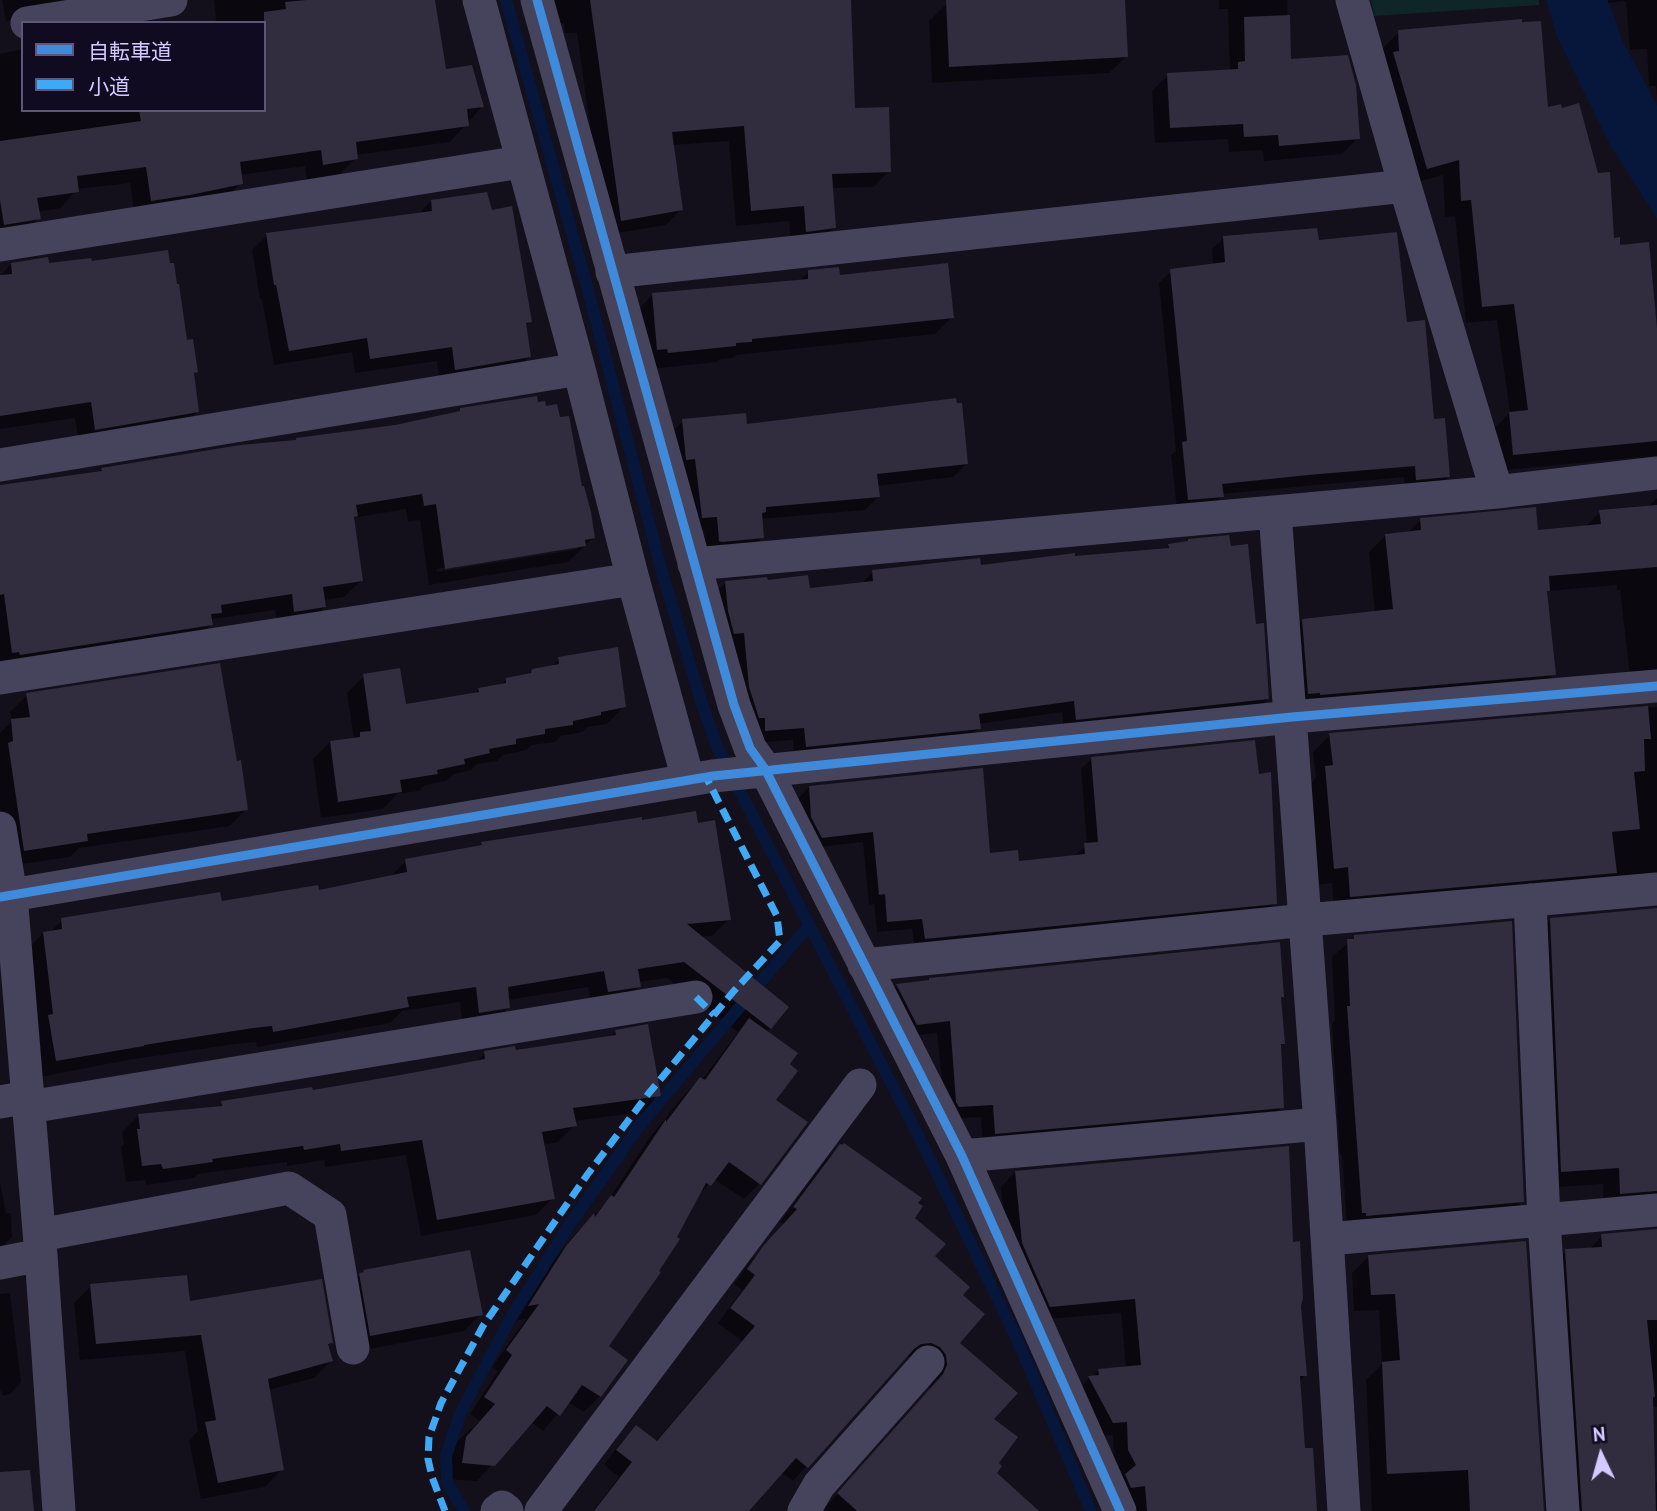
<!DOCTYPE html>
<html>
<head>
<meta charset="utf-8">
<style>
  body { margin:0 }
  #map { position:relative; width:1657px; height:1511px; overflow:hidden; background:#13101b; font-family:"PT Sans","Noto Sans JP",sans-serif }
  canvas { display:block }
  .legend { position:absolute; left:21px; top:21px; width:245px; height:91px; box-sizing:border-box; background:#100b20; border:2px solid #5e5779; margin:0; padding:9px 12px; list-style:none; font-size:21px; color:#d4caff }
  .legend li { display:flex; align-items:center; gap:14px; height:35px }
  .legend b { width:35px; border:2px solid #5e5779 }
  .north { position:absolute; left:1566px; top:1420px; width:70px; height:70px; -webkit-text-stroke:5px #100b20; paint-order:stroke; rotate:355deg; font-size:19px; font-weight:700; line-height:28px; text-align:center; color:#d4caff }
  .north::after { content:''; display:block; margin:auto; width:24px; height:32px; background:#d4caff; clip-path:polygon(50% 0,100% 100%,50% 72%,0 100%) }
</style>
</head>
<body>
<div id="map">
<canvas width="1657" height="1511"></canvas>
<ul class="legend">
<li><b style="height:9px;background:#408adc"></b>自転車道</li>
<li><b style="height:9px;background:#3fa9f5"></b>小道</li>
</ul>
<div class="north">N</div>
</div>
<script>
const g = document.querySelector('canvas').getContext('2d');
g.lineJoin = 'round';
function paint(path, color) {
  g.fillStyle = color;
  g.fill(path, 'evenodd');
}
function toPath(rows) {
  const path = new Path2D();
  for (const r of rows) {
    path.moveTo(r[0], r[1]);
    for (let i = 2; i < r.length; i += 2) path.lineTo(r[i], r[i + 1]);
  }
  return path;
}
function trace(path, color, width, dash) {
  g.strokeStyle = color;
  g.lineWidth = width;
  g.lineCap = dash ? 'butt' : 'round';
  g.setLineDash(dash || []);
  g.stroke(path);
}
paint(toPath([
  [1371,0,1539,0,1539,5,1374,16]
]), '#0f2628');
paint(toPath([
  [1546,0,1608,0,1622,40,1657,105,1657,219,1609,143,1557,37]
]), '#07163b');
paint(toPath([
  [2,0,120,0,6,21],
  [214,0,307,0,307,3,328,0,433,0,445,71,482,107,450,142,356,155,356,158,339,175,307,180,305,166,240,175,241,183,224,200,135,217,130,183,77,189,61,208,38,212,39,218,22,235,0,239,0,54,23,49,23,110,264,110,264,23,201,23,216,21],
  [553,0,847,0,854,110,889,171,874,187,832,188,834,228,819,243,791,246,789,221,736,226,729,141,672,145,681,209,666,225,605,235,577,33,565,33,564,23,554,24],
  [1012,0,1123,0,1127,56,1109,73,932,83,929,21,947,3],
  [1219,0,1287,0,1289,61,1358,138,1342,154,1264,161,1263,150,1229,152,1228,139,1155,143,1152,91,1168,75,1230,71,1228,9,1219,9],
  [1608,0,1657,0,1657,98,1656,86,1649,86,1647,49,1630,50,1626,1,1608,3],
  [1399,32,1546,109,1612,239,1619,247,1657,343,1657,481,1641,471,1640,457,1497,471,1492,430,1510,413,1497,320,1466,323,1455,216,1445,217,1443,175,1410,184,1382,49],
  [431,201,530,321,525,326,529,357,515,372,440,384,437,361,355,373,352,352,274,365,262,299,260,299,252,250,267,235,419,214],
  [1224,238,1318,242,1405,324,1449,476,1437,488,1405,491,1404,477,1295,487,1222,494,1222,496,1211,508,1177,511,1171,455,1176,451,1159,283,1171,271,1213,266,1212,249],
  [11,264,47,265,185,342,196,372,193,375,197,412,181,428,79,445,75,418,0,429,0,276],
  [809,272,838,276,952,317,935,334,736,355,733,358,720,359,717,362,651,369,636,312,653,294,799,281],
  [461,410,580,488,593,538,568,562,429,585,420,520,408,522,406,509,353,518,361,581,344,597,323,600,324,607,308,624,278,628,275,610,213,619,211,625,195,641,0,668,0,486,98,474,102,469,396,427,457,413],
  [578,546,578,549,437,572,436,569],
  [683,421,746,426,967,463,953,477,877,486,879,496,865,510,760,519,762,538,748,552,706,554,704,530,688,531,669,435],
  [1657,498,1657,694,1631,684,1620,590,1617,590,1617,585,1548,591,1545,594,1554,675,1537,691,1304,711,1286,637,1303,620,1375,613,1369,552,1386,535,1407,533,1421,520,1537,532,1584,528,1600,512,1648,507],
  [1169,545,1255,626,1268,699,1255,711,1064,731,1062,712,978,724,979,729,966,741,794,759,793,740,754,743,714,595,726,582,766,582,808,590,861,584,873,572,980,567,1165,550],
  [559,659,624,706,607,724,587,727,583,732,561,736,555,742,532,745,526,750,503,755,497,761,477,764,471,770,454,774,446,781,425,785,419,791,397,794,383,809,321,818,313,759,330,742,354,739,347,693,364,676,405,706,474,694,479,689,501,685,507,679,527,675,533,670,551,667],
  [27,695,236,763,246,809,230,826,79,848,70,857,8,866,0,836,0,733,12,721,10,712],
  [1657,707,1657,897,1334,913,1332,883,1318,885,1309,785,1316,778,1313,752,1330,735],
  [1092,758,1275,903,1264,914,915,949,912,929,877,932,874,904,869,905,863,842,811,848,801,828,799,798,809,787,988,855,1017,863,1074,856,1087,845,1081,769],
  [641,822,697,825,729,919,712,936,700,937,770,1028,766,1032,787,1065,774,1101,760,1183,744,1199,714,1179,695,1199,606,1347,600,1396,584,1412,568,1402,543,1431,531,1422,477,1481,447,1479,452,1446,480,1421,470,1414,498,1371,492,1367,526,1319,514,1321,550,1264,578,1231,607,1202,650,1137,684,1095,700,1079,702,1080,738,1032,667,978,638,982,639,986,622,1003,592,1008,588,987,508,1000,509,1007,492,1024,463,1029,460,1002,402,1011,390,1023,257,1047,256,1042,235,1044,128,1060,40,1077,27,950,43,933,49,933,62,920,318,892,390,877,406,861,478,848,482,844],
  [1657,910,1657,1218,1604,1210,1603,1184,1545,1188,1534,936,1551,919],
  [1355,937,1522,1202,1506,1218,1347,1228,1342,1155,1340,1155,1332,1024,1335,1020,1332,957],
  [897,986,1282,996,1279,999,1283,1043,1279,1047,1282,1107,1269,1120,983,1146,981,1117,946,1119,937,1033,904,1037,884,999],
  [616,1032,659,1095,643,1112,574,1121,575,1125,558,1142,543,1145,553,1198,536,1215,421,1236,406,1155,325,1167,324,1160,287,1166,287,1162,198,1174,194,1178,146,1185,145,1180,126,1182,121,1147,124,1144,122,1132,138,1116,216,1109,222,1103,311,1092,475,1063,485,1053,514,1052,609,1038],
  [840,1146,912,1218,932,1256,961,1295,958,1343,992,1419,996,1464,995,1473,1019,1511,827,1511,824,1509,929,1390,933,1381,918,1357,907,1357,901,1361,793,1481,781,1472,747,1511,593,1511,619,1477,604,1465,622,1441,636,1427,655,1442,742,1341,718,1323,742,1290,734,1284,750,1262,784,1224,780,1222,826,1160],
  [1015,1172,1292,1244,1306,1375,1299,1382,1304,1450,1315,1511,1131,1511,1114,1465,1113,1435,1099,1436,1074,1392,1099,1370,1126,1368,1121,1313,1036,1320,1008,1258,1001,1187],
  [0,1182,6,1213,11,1213,12,1237,0,1249],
  [1657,1231,1657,1407,1651,1407,1653,1483,1657,1482,1657,1511,1565,1511,1549,1268,1566,1251,1588,1250,1602,1236],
  [1524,1243,1542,1511,1372,1511,1366,1380,1382,1364,1379,1310,1354,1311,1352,1273,1369,1256],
  [364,1271,481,1314,464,1331,354,1352,343,1291],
  [91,1286,188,1303,331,1343,327,1346,331,1361,314,1378,268,1390,282,1469,265,1487,201,1499,189,1441,198,1431,185,1351,80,1360,74,1303],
  [10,1293,21,1382,10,1394,3,1396,0,1389,0,1294]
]), '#0007');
trace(toPath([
  [506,0,586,283,662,572,701,701,718,749,919,1137,1016,1337,1091,1511],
  [464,1511,447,1482,446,1456,460,1414,510,1319,570,1224,640,1125,810,924]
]), '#07163b', 12);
paint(toPath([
  [307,0,435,0,446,69,472,65,484,107,467,109,469,126,356,142,358,159,323,165,321,150,240,162,243,184,190,195,151,201,146,167,77,176,79,192,37,198,41,219,4,225,0,200,0,141,141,121,139,110,264,110,264,12,286,9,285,2],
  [590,0,851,0,855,108,889,107,891,172,832,174,836,228,806,232,804,206,751,211,744,126,672,132,683,210,621,221],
  [946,0,1125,0,1128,57,949,67],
  [1290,15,1291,59,1348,55,1356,85,1360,139,1279,146,1278,135,1244,137,1243,124,1170,128,1167,73,1238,69,1238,62,1245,61,1244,17],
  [1522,19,1522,22,1541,21,1548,107,1561,104,1562,108,1579,103,1598,173,1610,172,1614,238,1620,237,1620,245,1649,242,1657,328,1657,441,1513,455,1509,412,1528,410,1514,304,1482,307,1471,200,1461,201,1459,160,1427,169,1393,52,1399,51,1398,30],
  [487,192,492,210,512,206,532,322,526,323,531,357,455,370,452,347,370,359,367,338,289,351,276,285,274,285,266,233,432,211,431,200],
  [1317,228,1319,240,1397,232,1407,322,1425,320,1434,419,1445,418,1450,477,1416,480,1415,466,1308,475,1222,484,1224,497,1188,500,1182,442,1187,441,1170,269,1225,262,1223,236],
  [168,250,170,263,174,263,177,284,179,284,187,340,193,339,198,372,194,373,199,412,95,430,91,402,0,416,0,275,12,274,11,263,48,257,49,263,91,258,92,261],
  [948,263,954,318,752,339,752,342,736,343,736,346,668,353,667,349,657,350,652,293,808,279,808,270,839,267,840,275],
  [537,396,538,402,545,401,546,406,557,404,560,417,569,416,582,486,584,486,591,512,595,538,585,540,586,546,445,569,436,504,424,506,422,494,356,505,358,516,354,517,363,581,323,587,326,607,294,612,292,594,221,605,222,613,211,614,213,625,20,655,19,652,12,653,4,594,0,595,0,485,102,471,101,468,240,445,296,440,296,438,395,425,460,411,460,408],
  [956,398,957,403,962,403,968,464,877,474,880,497,766,507,766,512,762,513,764,538,722,542,719,541,717,517,702,518,695,459,686,460,682,419,746,413,747,424],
  [1657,505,1657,567,1549,576,1550,591,1547,591,1556,675,1320,695,1320,693,1308,694,1302,619,1393,609,1385,534,1421,530,1420,518,1536,507,1538,530,1601,524,1599,510],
  [1229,535,1231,546,1248,544,1256,624,1264,623,1269,699,1076,720,1074,701,979,714,981,729,806,747,804,728,765,731,765,718,759,718,749,687,744,633,734,634,728,611,725,581,767,577,768,580,808,575,810,588,873,581,872,570,980,558,981,565,1075,553,1075,556,1169,548,1168,544,1188,541,1188,539],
  [618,647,626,707,601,712,601,715,573,721,573,725,545,729,545,734,516,739,516,744,489,749,490,753,464,759,465,764,437,770,438,774,400,780,402,792,338,802,330,741,360,737,360,732,371,731,363,674,400,668,406,704,479,692,478,688,506,683,506,678,531,673,532,669,559,664,558,657],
  [220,663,237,761,241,760,248,810,87,834,88,841,24,851,8,743,13,741,11,719,30,717,26,693],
  [1648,706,1651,739,1644,739,1645,771,1634,772,1640,829,1612,832,1617,873,1350,897,1348,867,1334,869,1325,766,1333,765,1329,733],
  [1255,740,1259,774,1271,772,1277,904,925,939,922,919,887,922,885,894,879,895,873,832,822,838,811,817,809,786,983,768,990,853,1018,850,1019,861,1085,854,1084,843,1098,842,1091,757],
  [696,811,698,823,715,820,731,920,687,924,789,1007,771,1029,684,962,638,969,641,987,608,992,604,971,508,987,510,1008,479,1013,476,987,407,997,409,1007,273,1032,272,1026,253,1028,144,1045,144,1046,56,1061,48,1015,53,1014,43,932,62,929,61,918,220,892,222,901,318,885,319,890,407,872,405,859,482,845,481,842,642,817,642,820],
  [1657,908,1657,1191,1620,1194,1619,1168,1561,1172,1550,918],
  [1512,921,1524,1202,1366,1216,1366,1213,1362,1213,1347,1006,1350,1006,1347,939,1354,939,1354,935],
  [1280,942,1284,997,1281,997,1285,1044,1281,1044,1284,1108,995,1134,993,1105,959,1107,956,1102,950,1021,917,1025,896,984,929,980,929,978],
  [749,1018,798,1053,790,1064,798,1071,776,1100,808,1122,761,1185,729,1162,711,1186,706,1183,677,1237,680,1239,659,1271,661,1272,609,1346,628,1360,601,1397,582,1385,560,1416,547,1406,495,1466,462,1463,466,1437,495,1404,484,1397,512,1355,506,1350,539,1304,528,1306,566,1246,594,1213,595,1217,611,1195,614,1197,666,1119,666,1122,700,1077,705,1080],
  [648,1024,661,1096,573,1108,577,1126,542,1132,555,1199,437,1220,422,1140,341,1151,340,1144,304,1150,303,1146,212,1159,213,1162,163,1169,161,1164,142,1166,137,1129,140,1129,138,1114,222,1106,221,1101,312,1087,313,1090,406,1074,485,1059,484,1051,515,1046,516,1050,616,1035,615,1030],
  [844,1143,922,1198,918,1203,923,1206,915,1218,946,1244,935,1256,970,1287,963,1295,985,1314,960,1343,1018,1393,994,1419,1018,1437,999,1463,1002,1466,997,1473,1039,1511,857,1511,837,1493,943,1374,947,1365,946,1355,940,1347,931,1343,921,1344,914,1349,808,1468,796,1458,749,1511,594,1511,632,1462,616,1450,636,1425,657,1441,755,1326,730,1308,755,1275,747,1269,764,1245,797,1209,793,1207,840,1144,842,1145],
  [1289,1146,1293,1242,1300,1241,1303,1298,1301,1306,1307,1376,1300,1376,1305,1448,1313,1448,1317,1511,1147,1511,1145,1486,1131,1488,1125,1474,1136,1465,1128,1450,1127,1422,1113,1423,1088,1376,1099,1375,1098,1369,1141,1365,1135,1299,1050,1307,1022,1243,1015,1171],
  [1657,1229,1657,1320,1647,1320,1655,1397,1653,1397,1656,1511,1582,1511,1565,1249,1602,1247,1601,1234],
  [1526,1241,1544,1511,1470,1511,1468,1470,1387,1474,1382,1362,1400,1360,1395,1294,1371,1295,1368,1255],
  [470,1250,483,1315,370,1336,359,1273,364,1272,363,1270],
  [187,1275,190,1301,322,1279,333,1343,328,1344,333,1361,268,1379,284,1470,218,1483,205,1422,216,1420,201,1335,96,1344,90,1284],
  [30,1470,34,1511,0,1511,0,1472]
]), '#312c3e');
trace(toPath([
  [479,0,579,369,633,579,688,779],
  [537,0,734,705,750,748,765,769,962,1156,1120,1511],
  [1352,0,1405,186,1497,492],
  [27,23,171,0],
  [0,245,521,162],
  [612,272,1405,186],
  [0,465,579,369],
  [1275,512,1320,1124,1344,1511],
  [694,564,1497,492,1657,473],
  [0,678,633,579],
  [0,828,11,895,41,1255,59,1511],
  [0,897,713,776,1292,717,1657,686],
  [1530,900,1544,1220,1563,1511],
  [864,965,1306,920,1657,889],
  [0,1102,28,1097],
  [29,1107,696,997],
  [962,1156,1320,1124],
  [40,1235,289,1188,330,1215,353,1348],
  [1328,1239,1657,1210],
  [0,1263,41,1255],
  [497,1511,502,1507,507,1511],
  [541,1511,860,1085],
  [804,1511,819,1485,928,1362]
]), '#46445c', 33);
trace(toPath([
  [696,997,714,1015],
  [445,1511,432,1477,428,1459,429,1437,441,1403,483,1326,587,1175,649,1093,733,992,780,941,777,916,706,777]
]), '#3fa9f5', 7, [14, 7]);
trace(toPath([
  [537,0,734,705,750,748,765,769,962,1156,1120,1511],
  [0,897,713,776,1292,717,1657,686]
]), '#408adc', 9);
</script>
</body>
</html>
